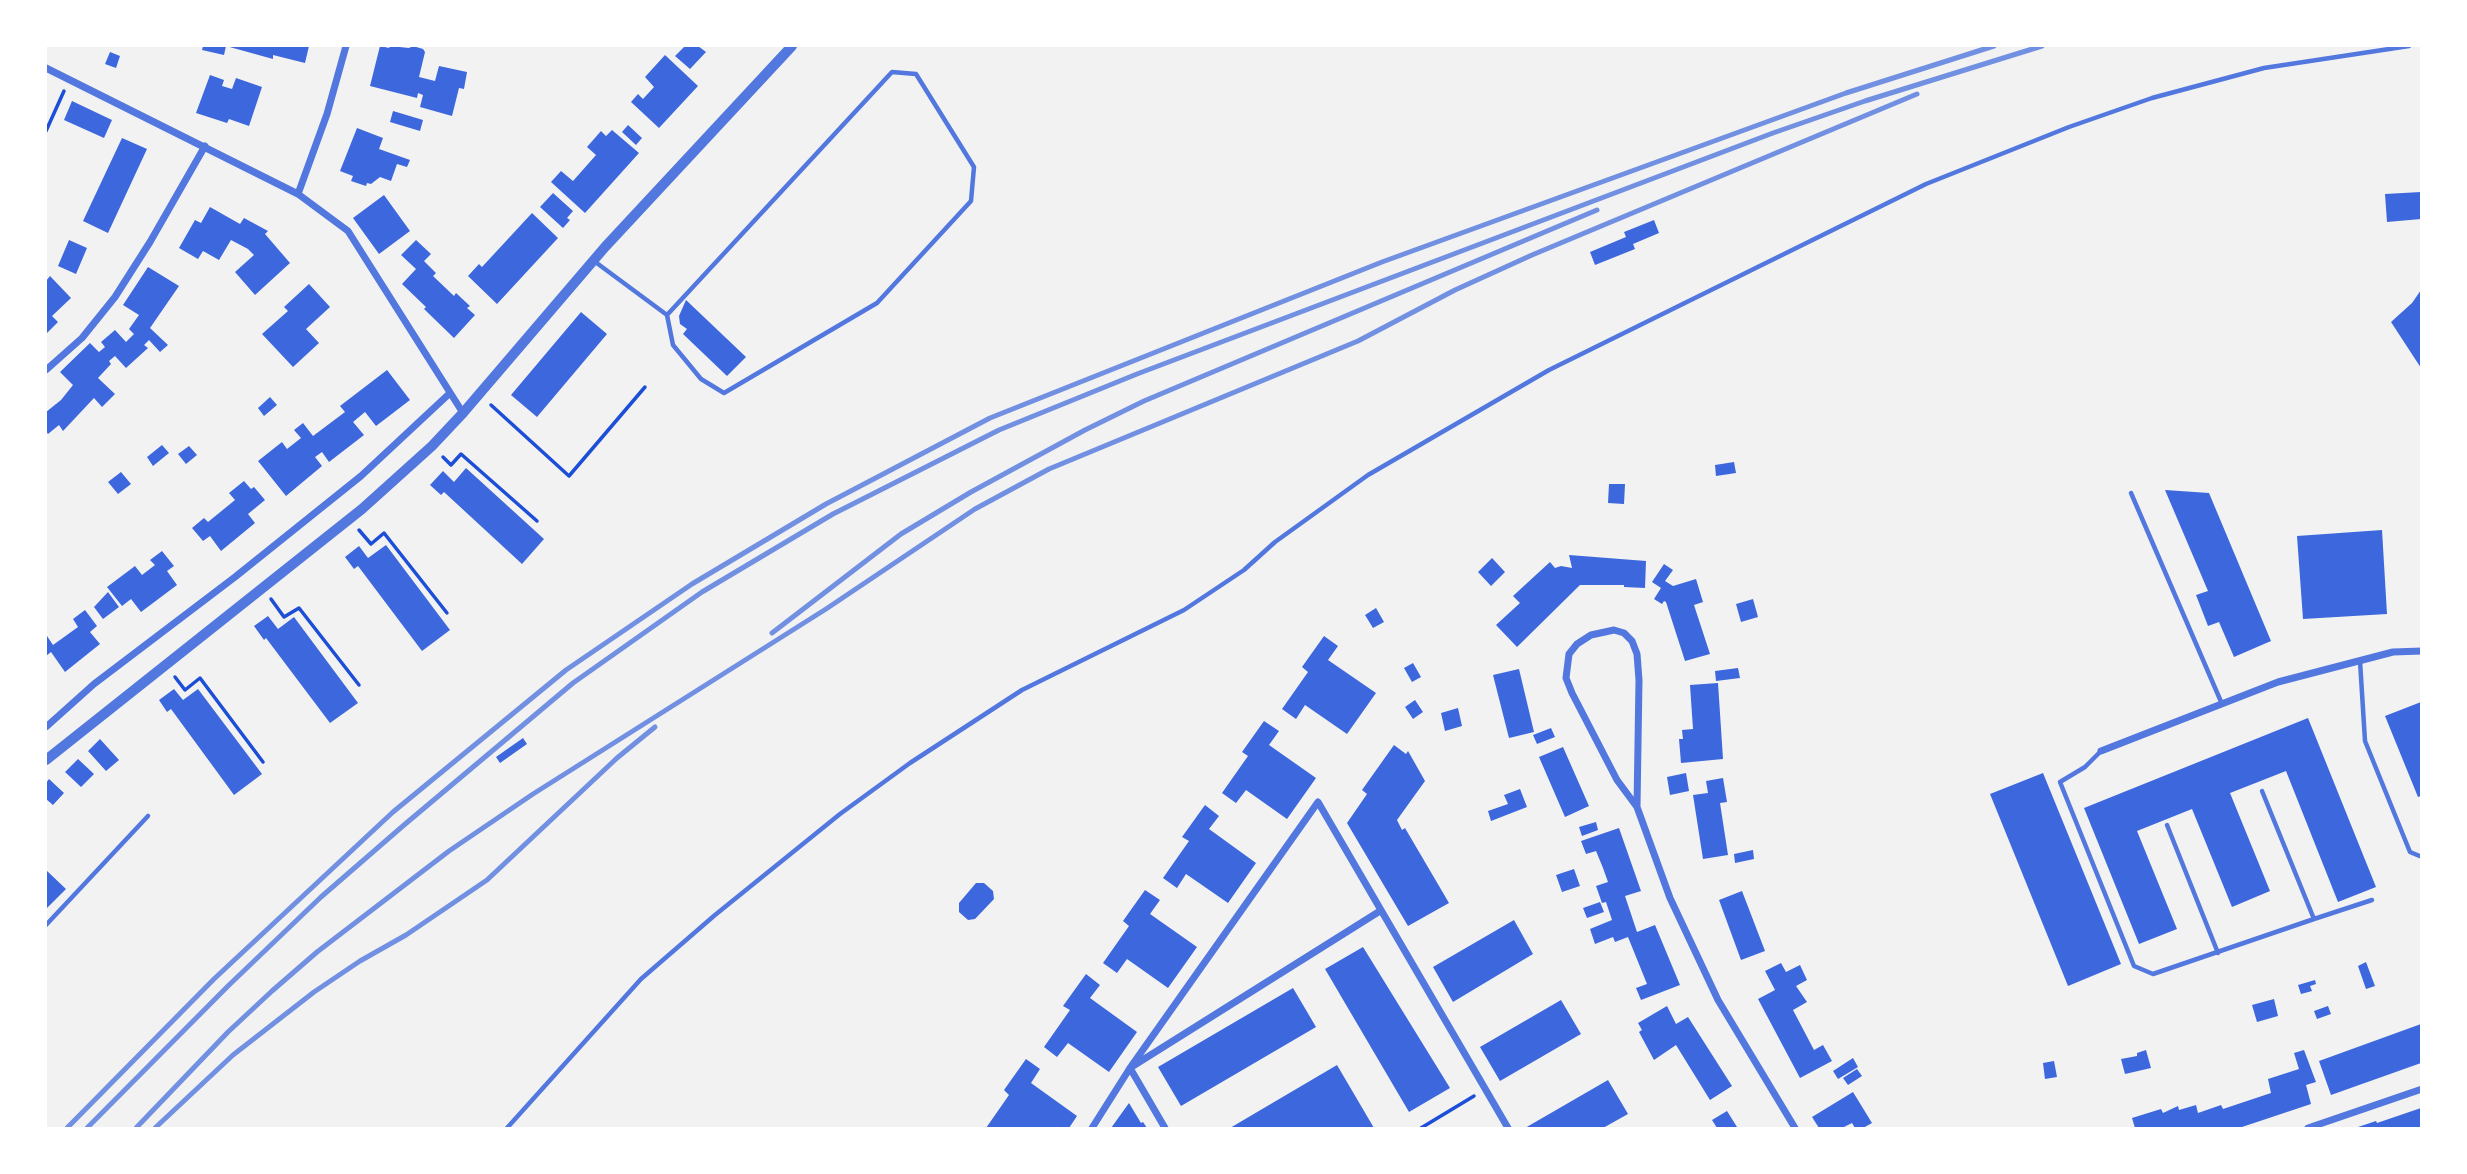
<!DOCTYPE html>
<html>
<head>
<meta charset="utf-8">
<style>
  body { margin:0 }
  #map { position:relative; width:2467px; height:1174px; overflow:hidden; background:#f2f2f2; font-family:Quicksand,sans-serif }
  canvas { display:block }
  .frame { position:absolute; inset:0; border:47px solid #fff; pointer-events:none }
</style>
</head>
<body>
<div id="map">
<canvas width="2467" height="1174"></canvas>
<div class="frame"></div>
</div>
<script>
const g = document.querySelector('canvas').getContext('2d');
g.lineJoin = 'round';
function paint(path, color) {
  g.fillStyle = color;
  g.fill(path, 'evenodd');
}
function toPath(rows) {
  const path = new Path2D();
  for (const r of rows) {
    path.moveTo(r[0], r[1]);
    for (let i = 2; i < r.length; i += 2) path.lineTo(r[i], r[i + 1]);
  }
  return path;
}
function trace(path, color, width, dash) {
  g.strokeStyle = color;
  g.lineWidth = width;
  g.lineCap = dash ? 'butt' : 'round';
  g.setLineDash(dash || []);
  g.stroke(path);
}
paint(toPath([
  [203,46,309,46,305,63,273,55,273,59,226,46,224,55,202,50],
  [380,46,389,48,390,46,409,48,413,46,423,49,425,52,419,77,435,81,439,66,467,72,464,89,459,88,452,116,420,107,423,95,418,93,417,98,370,86],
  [685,46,698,46,706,52,690,69,675,56],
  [110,52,120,56,116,68,105,64],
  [665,55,698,86,659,128,631,102,638,94,643,99,654,87,645,77],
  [210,75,224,80,222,86,232,89,236,78,262,87,249,126,229,119,227,123,196,113],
  [72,101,112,120,104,138,64,120],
  [393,111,423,120,420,131,390,122],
  [628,125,642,138,636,145,622,132],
  [357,128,383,138,379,149,410,160,407,167,397,164,391,181,380,177,371,184,367,183,366,186,351,181,353,176,340,171],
  [612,130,639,153,585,213,551,182,561,171,573,181,596,155,587,147,601,131,606,136],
  [122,138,147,149,108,233,83,221],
  [2421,192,2421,219,2387,222,2385,194],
  [553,193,573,211,567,218,570,220,563,228,540,207],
  [384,195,410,231,379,254,353,218],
  [210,207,240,224,244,218,268,231,265,234,290,263,255,295,235,272,254,255,248,249,231,240,219,260,203,251,198,259,179,248,195,220,201,223],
  [532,213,558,238,497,304,468,276,479,264,482,267],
  [1654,220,1659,233,1633,244,1635,249,1595,265,1590,252,1626,237,1624,232],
  [69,240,87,248,76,274,58,266],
  [416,240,431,254,424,261,436,273,433,276,454,296,456,293,470,306,467,308,475,315,454,338,424,309,426,307,402,284,416,269,401,255],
  [148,267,179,286,150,328,168,345,160,352,149,340,144,345,148,348,126,368,115,356,109,361,111,364,98,378,115,394,102,407,94,398,63,431,59,425,48,434,46,431,46,412,61,400,73,385,60,372,90,343,99,352,105,347,101,342,115,330,126,342,134,334,129,329,139,315,123,305],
  [50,276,71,298,52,316,58,322,46,334,46,281],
  [309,284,330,307,306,329,319,343,293,367,262,334,288,311,284,307],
  [2421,290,2421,368,2391,322,2412,303],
  [686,300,746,357,727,376,683,334,687,329,680,324,679,316],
  [581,312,607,334,537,417,511,395],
  [387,370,410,400,376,426,365,412,353,422,364,435,329,462,322,452,315,457,322,466,286,496,258,461,282,442,287,449,301,438,294,430,303,423,313,436,345,412,340,406],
  [270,397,277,405,264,416,258,408],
  [162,445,169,453,153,466,147,457],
  [189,446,197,455,186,464,178,454],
  [1734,462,1736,473,1716,476,1715,465],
  [466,468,544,539,522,564,444,492,441,495,430,485,443,471,454,482],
  [121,472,131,484,118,494,108,482],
  [244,481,251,489,254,487,265,500,248,514,255,523,221,551,210,536,203,541,192,528,204,518,208,522,235,500,229,493],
  [1609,484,1625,484,1624,504,1608,503],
  [2165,490,2209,493,2271,641,2234,657,2219,622,2208,626,2196,595,2208,591],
  [2382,530,2387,614,2303,619,2297,536],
  [386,545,450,630,422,651,358,566,354,569,345,557,359,546,368,558],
  [162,551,174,566,167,571,177,585,141,612,131,599,122,606,107,587,135,566,142,575,155,565,150,560],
  [1569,555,1646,561,1645,588,1624,587,1624,585,1580,585,1517,647,1496,625,1520,603,1513,596,1550,562,1555,568,1561,566,1572,568],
  [1492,558,1505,572,1491,586,1478,572],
  [1664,564,1673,570,1665,581,1673,586,1696,579,1703,602,1694,605,1710,654,1685,661,1666,602,1664,601,1662,604,1654,599,1661,588,1652,582],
  [108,592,119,607,103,619,94,607],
  [1753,599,1758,617,1741,622,1736,604],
  [1376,608,1384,622,1373,628,1365,615],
  [85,610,97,626,90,632,100,644,65,672,51,652,46,656,46,637,47,636,53,645,78,627,73,619],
  [268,616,278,629,294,617,358,703,330,723,266,638,264,640,254,626],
  [1324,636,1338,646,1328,660,1376,693,1347,734,1305,705,1296,719,1282,709,1308,672,1302,667],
  [1413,663,1421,677,1412,682,1404,668],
  [1738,668,1740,678,1716,681,1715,671],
  [1519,669,1534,732,1509,738,1493,675],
  [1718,683,1723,759,1681,763,1679,739,1683,739,1682,730,1693,729,1690,685],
  [174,689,183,700,198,689,262,774,234,795,171,709,167,712,159,700],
  [1415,700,1423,712,1413,719,1405,707],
  [2421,702,2421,796,2418,797,2385,716],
  [1458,708,1462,726,1445,731,1441,713],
  [2308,718,2376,887,2338,902,2286,771,2230,793,2270,891,2232,907,2192,809,2137,831,2177,929,2139,944,2084,808],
  [1264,721,1279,731,1269,745,1316,778,1287,819,1246,790,1236,803,1222,793,1248,756,1242,752],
  [1551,728,1555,737,1537,744,1533,735],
  [523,738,527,744,500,763,496,757],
  [100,739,119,760,106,771,88,751],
  [1394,745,1406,754,1408,751,1425,781,1397,820,1402,830,1405,828,1449,903,1408,926,1347,823,1367,794,1362,790],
  [1563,747,1589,806,1565,817,1539,757],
  [78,759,94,774,81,787,65,772],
  [1686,773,1689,791,1670,795,1667,777],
  [2043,773,2121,964,2068,986,1990,794],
  [1723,778,1727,802,1720,803,1728,855,1703,859,1693,795,1708,793,1706,781],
  [49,779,64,793,53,805,46,799,46,783],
  [1520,789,1527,807,1491,821,1488,811,1508,804,1504,795],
  [1205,805,1219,816,1209,829,1256,863,1228,903,1186,874,1177,888,1163,878,1189,841,1182,837],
  [1596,822,1598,830,1582,836,1579,827],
  [1619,828,1641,891,1625,896,1637,932,1655,925,1680,985,1641,1000,1636,988,1647,984,1628,937,1615,942,1613,937,1595,944,1590,929,1612,920,1606,902,1602,903,1596,886,1608,882,1603,868,1596,851,1586,854,1581,841],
  [1753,850,1754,859,1735,863,1734,854],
  [1574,869,1580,886,1562,892,1556,875],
  [46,870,66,889,47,908,46,907],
  [976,883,984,883,993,891,994,899,975,919,968,920,959,912,959,903],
  [1145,890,1160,900,1150,914,1197,947,1168,988,1127,959,1117,973,1103,963,1129,926,1123,921],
  [1742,891,1765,951,1741,960,1719,900],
  [1600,902,1604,912,1587,918,1583,908],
  [1514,920,1533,954,1453,1002,1433,967],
  [1363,947,1450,1088,1409,1112,1325,969],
  [2366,962,2375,986,2366,989,2358,966],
  [1781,963,1786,972,1800,965,1807,980,1796,986,1807,1002,1793,1010,1814,1050,1823,1045,1832,1061,1800,1078,1758,999,1775,990,1765,971],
  [1086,974,1100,985,1090,998,1137,1032,1109,1072,1068,1043,1057,1057,1044,1047,1070,1010,1063,1006],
  [2315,980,2316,984,2310,986,2312,991,2301,994,2298,985],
  [1293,988,1316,1027,1181,1106,1158,1067],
  [2274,999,2278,1016,2257,1022,2252,1005],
  [1561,1000,1581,1034,1500,1081,1480,1047],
  [1667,1006,1676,1024,1688,1017,1732,1086,1710,1100,1676,1045,1654,1060,1639,1032,1642,1030,1638,1023],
  [2328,1006,2331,1014,2317,1019,2314,1011],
  [2421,1024,2421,1063,2331,1095,2319,1061],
  [2146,1050,2151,1068,2125,1074,2121,1059,2137,1056,2137,1053],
  [2304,1050,2316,1082,2306,1085,2311,1104,2239,1128,2135,1128,2132,1118,2161,1109,2163,1113,2178,1106,2179,1110,2196,1105,2198,1113,2221,1105,2223,1109,2271,1093,2268,1079,2299,1069,2294,1053],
  [1853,1058,1858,1067,1838,1079,1833,1071],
  [1026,1059,1040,1069,1031,1083,1077,1116,1069,1128,986,1128,1009,1095,1004,1090],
  [2054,1061,2057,1077,2045,1079,2043,1063],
  [1337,1065,1374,1128,1230,1128],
  [1857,1069,1862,1076,1848,1085,1843,1078],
  [1608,1080,1628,1114,1603,1128,1525,1128],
  [1853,1092,1872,1123,1863,1128,1855,1128,1852,1123,1842,1128,1819,1128,1812,1117],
  [1129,1103,1141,1123,1143,1122,1147,1128,1111,1128],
  [2421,1108,2421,1128,2355,1128,2376,1121,2377,1123],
  [1727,1111,1737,1127,1717,1128,1712,1120]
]), '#3d67dc');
trace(toPath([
  [46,131,64,91],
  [491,405,569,476,645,387],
  [443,457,451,465,461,454,537,521],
  [359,530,371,544,384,533,447,613],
  [271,599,284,617,299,608,359,685],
  [175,677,185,690,200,678,263,762],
  [1421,1128,1474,1096]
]), '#1d4ed8', 3.5);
trace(toPath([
  [594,261,667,315,892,72,916,74,974,167,971,201,877,303,724,393,701,379,673,345,667,315],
  [2131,493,2222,704],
  [2360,661,2365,741,2410,852,2422,857],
  [2101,751,2085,767,2060,782,2134,966,2153,974,2314,919,2262,791],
  [2167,825,2218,953],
  [2314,919,2372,900],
  [46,925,148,816],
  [507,1128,641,979,715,915,840,814,910,763,1022,690,1184,610,1244,570,1275,542,1368,475,1549,370,1926,184,2069,127,2152,98,2264,68,2409,46]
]), '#5277de', 4.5);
trace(toPath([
  [46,68,298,194,348,231,463,413],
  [298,194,327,114,346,46],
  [46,370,82,338,115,297,150,242,205,146],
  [46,727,94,684,235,577,361,476,450,393],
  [2101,751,2278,682,2393,652,2422,651],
  [1637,807,1639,680,1637,654,1632,641,1624,633,1614,630,1591,635,1577,644,1569,654,1566,678,1572,693,1617,780,1637,807,1670,898,1718,1000,1795,1128],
  [1133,1066,1380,911],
  [1130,1068,1165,1128],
  [1092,1128,1130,1068,1318,802,1508,1128],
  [2308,1128,2422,1089]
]), '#5277de', 7);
trace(toPath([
  [46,760,362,509,432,446,463,413,605,247,792,46]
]), '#5277de', 10);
trace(toPath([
  [772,633,901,534,971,492,1085,430,1144,401,1597,210],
  [67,1128,214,979,393,812,566,670,692,584,826,504,990,418,1382,262,1846,93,1994,46],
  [87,1128,228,986,321,897,404,825,573,683,702,592,833,514,999,430,1137,374,1773,133,1865,101,2042,46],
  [136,1128,228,1032,272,991,317,952,449,851,533,794,826,609,975,509,1049,469,1358,341,1455,290,1532,255,1917,94],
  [155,1128,233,1055,314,992,360,961,406,935,487,880,617,758,655,727]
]), '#7290e2', 5);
</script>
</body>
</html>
